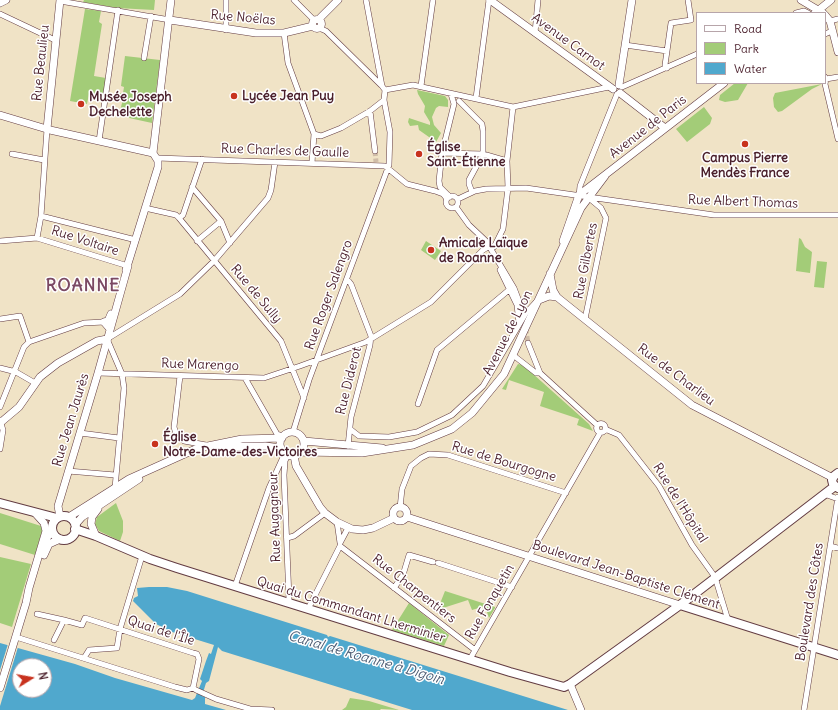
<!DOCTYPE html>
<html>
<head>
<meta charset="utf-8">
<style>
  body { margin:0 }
  #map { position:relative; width:838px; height:710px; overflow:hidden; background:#f0e3c6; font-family:Delius,sans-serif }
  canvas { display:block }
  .legend { position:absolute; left:696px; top:12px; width:130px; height:72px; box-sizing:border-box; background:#fff; border:1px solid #b7a5aa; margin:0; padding:5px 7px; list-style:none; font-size:12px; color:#4a1f2b }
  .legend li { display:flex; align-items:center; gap:8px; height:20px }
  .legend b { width:20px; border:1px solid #b7a5aa }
  .north { position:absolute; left:12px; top:658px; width:40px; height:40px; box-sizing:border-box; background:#fff; border:1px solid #b7a5aa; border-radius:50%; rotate:79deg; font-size:11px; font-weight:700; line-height:16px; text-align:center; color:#4a1f2b }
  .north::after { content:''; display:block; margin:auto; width:14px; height:18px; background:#c8321e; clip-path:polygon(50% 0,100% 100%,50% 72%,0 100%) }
</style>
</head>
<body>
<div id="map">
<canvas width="838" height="710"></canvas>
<ul class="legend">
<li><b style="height:5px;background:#fff"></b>Road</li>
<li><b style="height:11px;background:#a3cc78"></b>Park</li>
<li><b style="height:11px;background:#50a8cd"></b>Water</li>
</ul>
<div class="north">N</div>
</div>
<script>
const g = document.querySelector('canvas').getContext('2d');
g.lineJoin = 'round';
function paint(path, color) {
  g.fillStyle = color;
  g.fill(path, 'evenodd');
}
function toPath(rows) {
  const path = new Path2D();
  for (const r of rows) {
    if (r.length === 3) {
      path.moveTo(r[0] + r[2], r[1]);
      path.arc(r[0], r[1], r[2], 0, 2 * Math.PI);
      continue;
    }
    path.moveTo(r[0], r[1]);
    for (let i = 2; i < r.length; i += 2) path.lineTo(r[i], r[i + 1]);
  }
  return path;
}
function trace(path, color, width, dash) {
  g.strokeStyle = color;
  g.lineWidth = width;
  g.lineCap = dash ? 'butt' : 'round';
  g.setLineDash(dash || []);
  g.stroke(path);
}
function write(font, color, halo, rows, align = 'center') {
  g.font = font + ' Delius,sans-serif';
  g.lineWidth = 3;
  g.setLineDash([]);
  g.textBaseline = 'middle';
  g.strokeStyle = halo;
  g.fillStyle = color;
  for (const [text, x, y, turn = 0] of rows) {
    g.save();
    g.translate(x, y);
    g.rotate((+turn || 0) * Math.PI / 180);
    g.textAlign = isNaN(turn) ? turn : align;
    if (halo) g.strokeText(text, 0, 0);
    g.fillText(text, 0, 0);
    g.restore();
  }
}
paint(toPath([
  [84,0,155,0,154,10,117,8,83,2],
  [85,9,101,11,99,22,102,24,94,76,106,78,103,98,89,94,87,104,70,101],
  [125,56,160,60,152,123,129,118,130,113,120,111,123,99,116,97,117,93,123,93,124,87,121,86],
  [735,83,748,83,738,100,725,102,719,100,720,95],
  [822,84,812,89,782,111,778,112,774,107,773,98,775,93],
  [417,90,445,96,448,100,448,107,439,106,436,108,432,117,434,125,441,133,436,142,419,130,418,125,410,126,408,122,409,118,430,125,430,122,424,112,425,106,418,94],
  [704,107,712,118,710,124,687,142,676,129],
  [799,238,801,239,805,247,812,252,810,273,796,271],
  [426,241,441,251,435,260,421,250],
  [817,261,827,262,824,288,814,287],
  [518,364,523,365,589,424,593,431,577,425,579,419,540,406,544,392,509,380,506,390,502,389],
  [116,503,123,521,123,532,120,541,99,531,95,524,97,517],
  [0,513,41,526,42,531,35,555,0,544],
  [0,557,31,564,12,627,0,623],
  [445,591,495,607,495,608,489,618,485,606,472,610,468,600,443,608,441,601],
  [409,603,449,635,444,646,392,630],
  [350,698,369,701,399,710,381,709,380,710,342,710,346,707]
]), '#a3cc78');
paint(toPath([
  [149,587,167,587,187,591,327,635,328,637,330,636,568,710,412,710,222,651,218,647,209,681,206,683,202,696,205,697,205,704,226,710,0,710,0,643,75,664,115,678,192,700,195,698,202,681,200,679,206,661,209,653,211,654,214,645,172,632,156,624,133,601,134,598,138,596,137,588],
  [20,666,44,666,44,690,20,690]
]), '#50a8cd');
paint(toPath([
  [8,644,18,647,0,706,0,670]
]), '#f0e3c6');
trace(toPath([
  [375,151,376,162],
  [523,314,528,343]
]), '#cfbca7', 5, [5, 2.5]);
const street = toPath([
  [226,0,226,30],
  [294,0,314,20],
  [366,0,382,86,385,90],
  [60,1,170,20],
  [796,13,804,11,808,13],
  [0,14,55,40],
  [830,21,838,19],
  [319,28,326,31,381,85],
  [284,33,288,63,314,134],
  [535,33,538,0],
  [825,34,832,31],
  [625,45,667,51],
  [144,58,151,16],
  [667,68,665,65,671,23,691,20,688,0],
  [825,77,826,79,838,77],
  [826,79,825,84,838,139],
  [421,86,433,0],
  [622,87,697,54],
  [385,90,413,85,513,107,609,87],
  [476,98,489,0],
  [459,101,482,124,483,131,483,154,469,180,469,184,472,192],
  [370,111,375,151],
  [314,134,321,136,341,128,370,111,384,100],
  [99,141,118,10],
  [442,153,483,154,507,161],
  [12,154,44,160],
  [157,158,385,166,407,184,435,191,443,194,447,199],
  [312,163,314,134],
  [192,187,221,221,230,243],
  [452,202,6],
  [579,196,580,186,617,94],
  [450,197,440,187,439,181,442,153,454,104,451,94],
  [458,199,475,191,486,189,526,188,714,215,838,215],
  [456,207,469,225,486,241,514,288,522,309],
  [145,208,176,215,179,218,281,341,304,398],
  [41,216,136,240],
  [179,218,183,215,202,159],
  [37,238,41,216,47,129],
  [0,241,37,238,128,266],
  [197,241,221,221],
  [490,246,494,247,503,229,508,188,507,161,513,107],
  [500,270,517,305,519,323],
  [347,279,351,284,371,336,370,345,351,417,348,446],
  [0,319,20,316,29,342],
  [585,319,606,218,601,208,589,198],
  [29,342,84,323,104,322],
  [528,343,540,373,597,425],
  [513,355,536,373,540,373],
  [0,368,16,372,35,383],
  [98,373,264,378,300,366,366,342,431,302,483,250,490,246],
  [180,376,174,427,176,434,184,441,206,445],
  [245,378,277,434,283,436],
  [418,404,437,350,510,289],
  [0,407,24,347,29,342],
  [601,428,4.5],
  [350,429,359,436,389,437,417,432,452,415,483,386,526,313,536,302],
  [605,429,619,435,659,486,692,545,715,577,728,620],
  [293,432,309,380,389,165,390,132,384,100,385,90],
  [80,433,119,438],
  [0,449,3,430,0,420],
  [288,454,285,461,284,475,289,599,288,603],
  [68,471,115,475],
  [115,488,124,388,122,374,107,339,180,294,214,261,268,198,271,190,275,162],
  [824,494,838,499],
  [400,508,402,489,411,466,421,458,429,454,448,455,566,493],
  [337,522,340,543,348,528],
  [287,538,294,536,325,513],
  [340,546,475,650],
  [830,546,838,548],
  [438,563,512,587],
  [235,586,269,488,285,453],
  [394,588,403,575,409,555,433,562],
  [308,609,340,546],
  [37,614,64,620],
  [16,637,175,687,187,690,193,688],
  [54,640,64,620,82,625,85,618,193,653,197,654,199,659,193,688],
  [84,658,89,650,117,648,120,629,142,556],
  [470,659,600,433],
  [193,688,196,690,216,699,250,709,272,710],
  [804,710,838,497]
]);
const secondary = toPath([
  [490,0,613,89],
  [801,0,823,13],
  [0,3,6,0],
  [815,13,831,0],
  [825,15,830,21,838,52],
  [319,19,338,0],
  [317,24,4.5],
  [170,20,256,33,284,33,313,26],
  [619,85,632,0],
  [620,93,665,128],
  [0,115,50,130,153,153],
  [47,129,60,0],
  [153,153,171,0],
  [563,241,579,195,724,83],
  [126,270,158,167,158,161,153,153],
  [550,274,553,290,557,297,692,405,833,478],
  [539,300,549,296,557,297],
  [110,329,104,322,108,321,111,314],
  [0,423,19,407,40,377,58,363,97,341,107,339],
  [292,444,12],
  [304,441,382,448],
  [218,447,265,446,281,448],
  [301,452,362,453,413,445,452,429,472,413,504,374,581,208,605,176],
  [294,455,296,466,320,507,325,513,337,522,352,529,363,530,373,528,394,518],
  [400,514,7],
  [60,517,58,506,98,373,128,266],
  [69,517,129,479,198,448,242,439,282,438],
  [407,517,680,605],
  [75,525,82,517,139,479],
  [96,536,91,524,92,517,98,509],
  [44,542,52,531],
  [44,555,49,544,60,539],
  [570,684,581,710],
  [0,688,26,603,29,588,46,531,44,523,35,513]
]);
const primary = toPath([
  [838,473,834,476,832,480,833,484,838,488],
  [0,503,57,518],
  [64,528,12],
  [75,529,96,536,150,559,177,568,510,672,564,687,570,684,680,605,835,486],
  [680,605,838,655]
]);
trace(street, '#633c42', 6);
trace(secondary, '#633c42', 8);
trace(primary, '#633c42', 10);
trace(street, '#fff', 5);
trace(secondary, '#fff', 7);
trace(primary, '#fff', 8);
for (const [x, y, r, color] of [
  [234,96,4,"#c8321e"],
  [81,104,4,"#c8321e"],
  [745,144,4,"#c8321e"],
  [419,154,4,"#c8321e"],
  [431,250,4,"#c8321e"],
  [155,444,4,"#c8321e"]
]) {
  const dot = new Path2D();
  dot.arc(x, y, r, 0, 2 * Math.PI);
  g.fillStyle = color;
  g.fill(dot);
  trace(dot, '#fff', 1.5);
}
write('13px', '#4a1f2b', '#fff', [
  ["Rue Noëlas",243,18,5],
  ["Avenue Carnot",568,42,36],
  ["Rue Beaulieu",41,63,-84],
  ["Avenue de Paris",648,127,-38],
  ["Rue Charles de Gaulle",285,151,2],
  ["Rue Albert Thomas",743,202,2],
  ["Rue Voltaire",85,241,18],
  ["Rue Gilbertes",586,261,-79],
  ["Rue de Sully",256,294,50],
  ["Rue Roger Salengro",329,295,-70],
  ["Avenue de Lyon",508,333,-63],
  ["Rue Marengo",200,365,2],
  ["Rue de Charlieu",676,375,37],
  ["Rue Diderot",349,381,-76],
  ["Rue Jean Jaurès",71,420,-73],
  ["Rue de Bourgogne",504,462,17],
  ["Rue de l'Hôpital",680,503,58],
  ["Rue Augagneur",275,517,-92],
  ["Boulevard Jean-Baptiste Clément",626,575,18],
  ["Rue Charpentiers",414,589,38],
  ["Rue Fonquetin",490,602,-60],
  ["Boulevard des Côtes",810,602,-81],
  ["Quai du Commandant Lherminier",351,610,17],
  ["Quai de l'Île",161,631,18]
]);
write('bold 13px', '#4a1f2b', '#fff', [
  ["Lycée Jean Puy",242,96],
  ["Musée Joseph",89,97],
  ["Dechelette",89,112],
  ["Église",427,147],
  ["Saint-Étienne",427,162],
  ["Campus Pierre",745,158,"center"],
  ["Mendès France",745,173,"center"],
  ["Amicale Laïque",439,243],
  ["de Roanne",439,258],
  ["Église",163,437],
  ["Notre-Dame-des-Victoires",163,452]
], 'left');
write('italic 14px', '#4d5d74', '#fff', [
  ["Canal de Roanne à Digoin",366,658,16]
]);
g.letterSpacing = '1px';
write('bold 17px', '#7b4963', '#fff', [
  ["ROANNE",83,286]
]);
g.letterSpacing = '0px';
</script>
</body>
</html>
